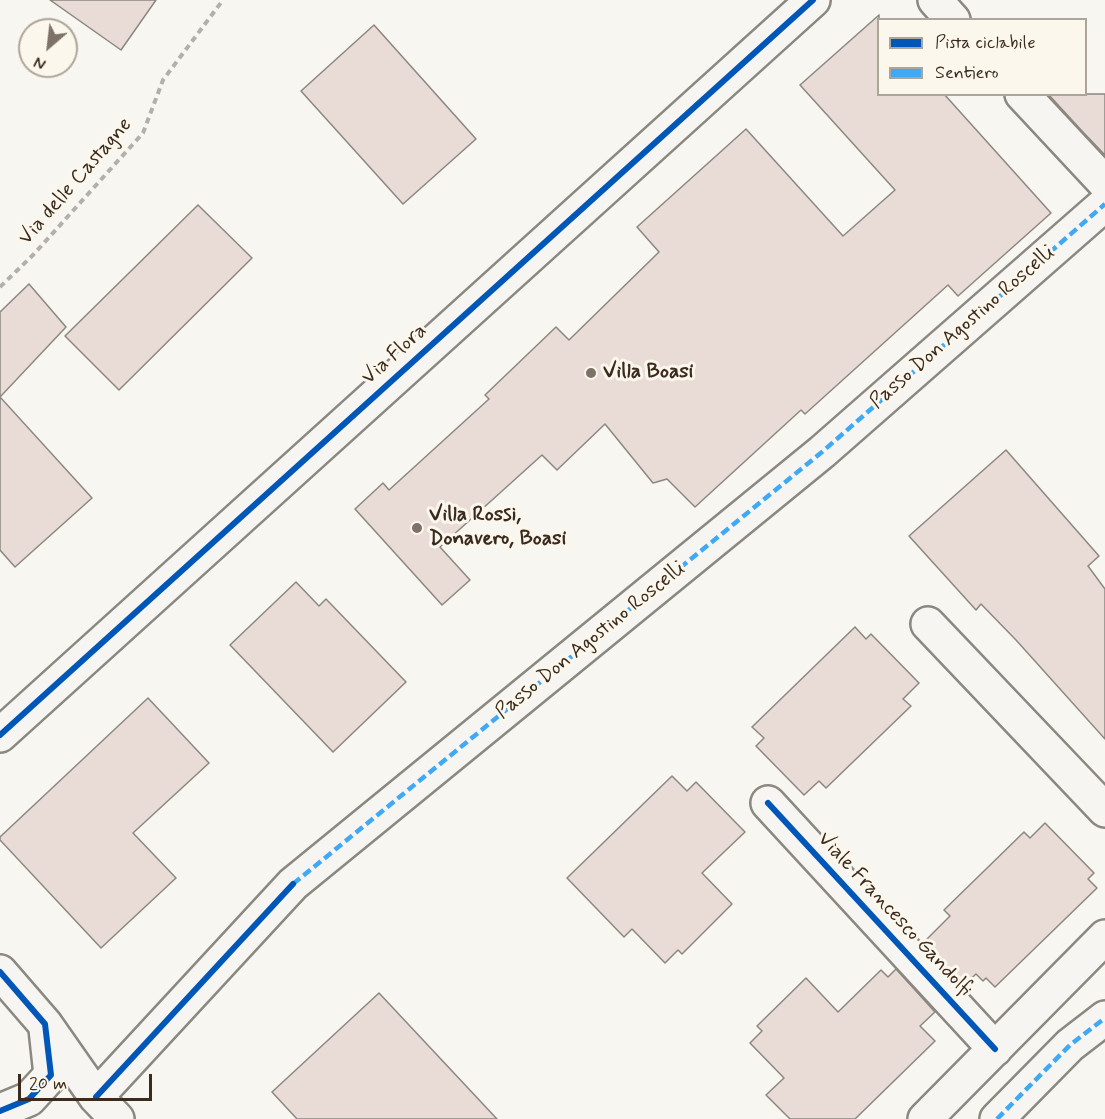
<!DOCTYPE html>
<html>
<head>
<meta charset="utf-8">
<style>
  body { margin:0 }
  #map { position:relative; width:1105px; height:1119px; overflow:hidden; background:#f8f6f0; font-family:Mynerve,sans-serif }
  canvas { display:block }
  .legend { position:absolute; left:877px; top:18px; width:210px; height:78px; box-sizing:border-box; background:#fbf7ec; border:2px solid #aea59a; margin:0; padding:8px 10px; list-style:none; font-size:18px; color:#3b2a1e }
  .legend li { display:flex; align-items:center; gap:12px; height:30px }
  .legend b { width:30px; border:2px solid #aea59a }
  .north { position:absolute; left:18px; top:18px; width:60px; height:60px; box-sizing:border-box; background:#fbf7ec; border:2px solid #aea59a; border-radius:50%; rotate:208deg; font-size:16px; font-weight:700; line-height:24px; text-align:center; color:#3b2a1e }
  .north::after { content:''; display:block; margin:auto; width:21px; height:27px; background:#7d7168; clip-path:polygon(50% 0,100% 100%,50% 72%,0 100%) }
  .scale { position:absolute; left:18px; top:1074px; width:134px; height:27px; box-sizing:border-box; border:3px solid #3b2a1e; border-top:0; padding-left:8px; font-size:18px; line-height:21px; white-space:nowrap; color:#3b2a1e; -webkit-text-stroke:4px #fbf7ec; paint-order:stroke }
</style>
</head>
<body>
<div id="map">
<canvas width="1105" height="1119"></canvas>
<ul class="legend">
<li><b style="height:8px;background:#0057b8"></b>Pista ciclabile</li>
<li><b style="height:8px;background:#3fa9f5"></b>Sentiero</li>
</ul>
<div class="north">N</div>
<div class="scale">20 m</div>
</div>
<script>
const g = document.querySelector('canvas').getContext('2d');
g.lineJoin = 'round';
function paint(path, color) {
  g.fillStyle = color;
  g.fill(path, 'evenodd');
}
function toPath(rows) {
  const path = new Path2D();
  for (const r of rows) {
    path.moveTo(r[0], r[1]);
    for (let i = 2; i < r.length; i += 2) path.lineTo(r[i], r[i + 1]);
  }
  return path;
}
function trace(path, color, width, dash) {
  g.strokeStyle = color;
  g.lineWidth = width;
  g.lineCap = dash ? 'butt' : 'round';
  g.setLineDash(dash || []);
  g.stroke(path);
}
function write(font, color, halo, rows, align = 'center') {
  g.font = font + ' Mynerve,sans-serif';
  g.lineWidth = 6;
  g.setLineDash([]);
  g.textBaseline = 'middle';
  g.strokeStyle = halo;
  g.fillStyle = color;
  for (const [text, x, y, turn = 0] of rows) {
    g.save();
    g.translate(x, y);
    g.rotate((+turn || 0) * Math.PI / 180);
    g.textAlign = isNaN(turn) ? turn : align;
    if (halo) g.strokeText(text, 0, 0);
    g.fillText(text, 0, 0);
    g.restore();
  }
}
const building = toPath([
  [50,0,156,0,121,50,50,0],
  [879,15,879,94,944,94,1051,213,958,296,948,285,805,414,801,410,695,507,667,479,653,483,605,424,557,470,542,455,440,547,470,580,442,605,355,509,383,483,389,490,489,399,485,395,556,327,569,340,659,252,637,227,746,129,843,236,895,190,800,85,879,15],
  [374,25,476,139,403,204,301,91,374,25],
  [1048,94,1105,94,1105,155,1082,131,1048,94],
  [198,205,252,258,119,390,65,336,198,205],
  [29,284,66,327,0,397,92,498,15,567,0,550,0,312,29,284],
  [1006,450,1099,556,1088,566,1105,589,1105,739,1016,640,981,604,976,610,909,536,1006,450],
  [296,582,319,606,326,599,406,682,333,752,230,645,296,582],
  [855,627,866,639,871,634,919,683,903,699,911,706,826,788,819,781,804,795,756,746,764,738,752,727,855,627],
  [148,698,209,763,133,833,176,878,101,948,0,840,0,837,148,698],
  [672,776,687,791,696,782,745,832,702,873,732,904,682,954,678,950,665,963,632,929,624,937,567,878,672,776],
  [1045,823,1094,873,1088,879,1097,888,995,987,986,978,983,981,976,974,963,986,923,943,950,916,944,910,1024,832,1030,838,1045,823],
  [896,969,935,1012,920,1026,935,1041,855,1119,790,1119,766,1095,784,1078,750,1043,762,1031,757,1026,806,978,838,1012,881,970,888,977,896,969],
  [379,993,497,1119,297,1119,272,1092,379,993]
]);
paint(building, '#e9dcd7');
trace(building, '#8b8781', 1.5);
const minor = toPath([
  [935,0,953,20],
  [1022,94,1105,183],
  [928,624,1105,810],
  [0,735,813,0],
  [768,803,995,1049],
  [0,972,45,1024,96,1097,117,1119],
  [96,1097,293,884,822,452,1105,204],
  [0,1111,29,1099,51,1075,46,1029],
  [925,1119,1105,937],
  [997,1119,1070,1045,1105,1018]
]);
trace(minor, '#8b8781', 38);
trace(toPath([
  [0,287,34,254,143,133,163,80,223,0]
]), '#b3b0ac', 4, [6, 4.5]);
trace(minor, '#f6f5f1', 33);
trace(toPath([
  [293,884,822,452,1105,204],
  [997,1119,1070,1045,1105,1018]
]), '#3fa9f5', 4.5, [9, 4.5]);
trace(toPath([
  [0,735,813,0],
  [768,803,995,1049],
  [0,972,45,1024,51,1075,29,1099,0,1111],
  [96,1097,293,884]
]), '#0057b8', 6);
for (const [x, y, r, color] of [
  [591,373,6,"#7d7168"],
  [417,528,6,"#7d7168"]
]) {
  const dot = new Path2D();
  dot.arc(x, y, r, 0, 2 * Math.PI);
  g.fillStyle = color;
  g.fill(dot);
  trace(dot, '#fbf7ec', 2);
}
write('21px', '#3b2a1e', '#fbf7ec', [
  ["Via delle Castagne",76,182,-49],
  ["Passo Don Agostino Roscelli",963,328,-41],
  ["Via Flora",395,355,-42],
  ["Passo Don Agostino Roscelli",591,641,-39],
  ["Viale Francesco Gandolfi",894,915,47]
]);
write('bold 21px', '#3b2a1e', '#fbf7ec', [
  ["Villa Boasi",603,373],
  ["Villa Rossi,",429,516],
  ["Donavero, Boasi",429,540]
], 'left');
</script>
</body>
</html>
